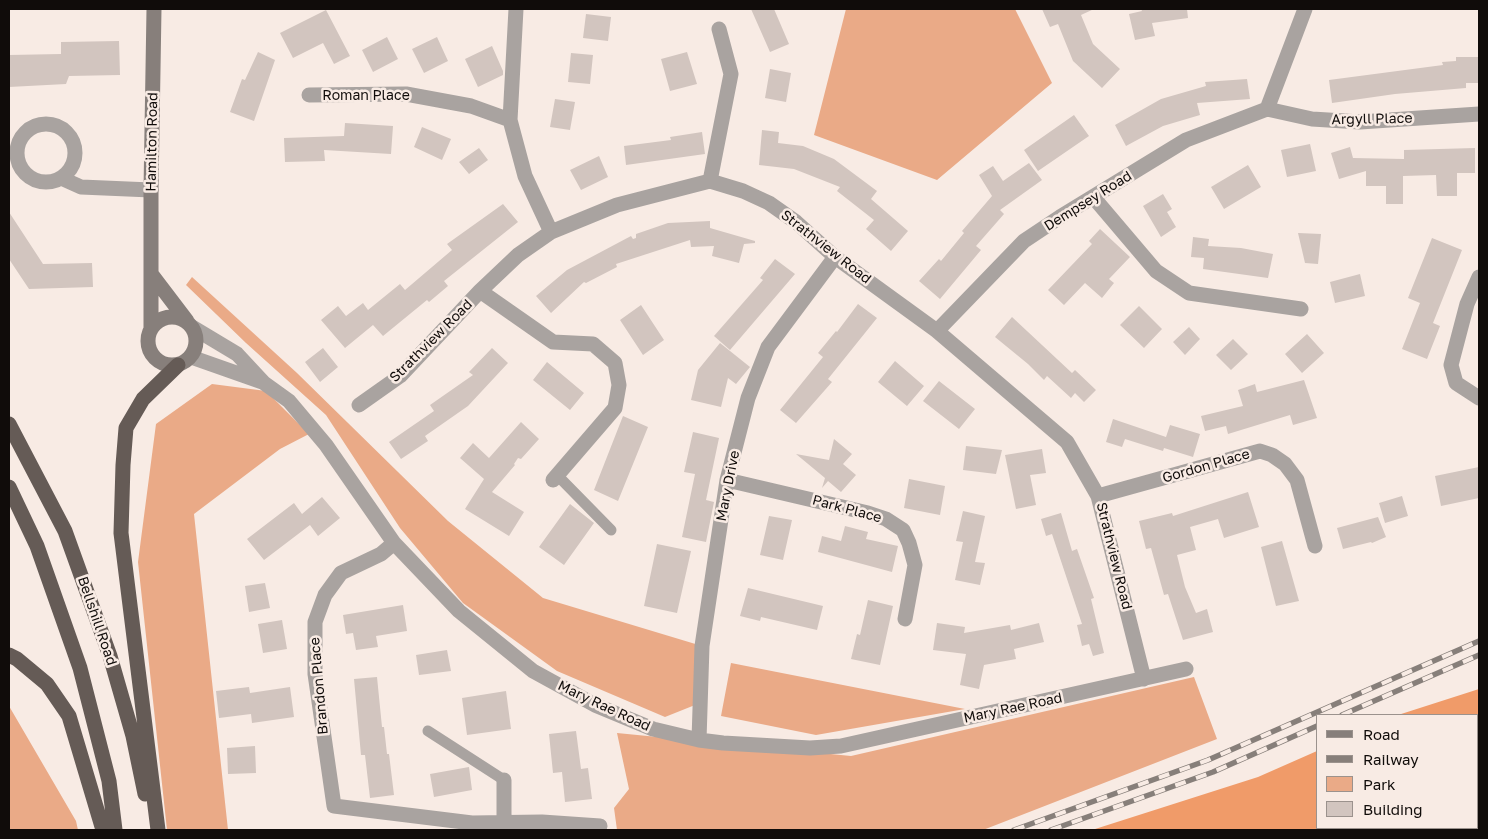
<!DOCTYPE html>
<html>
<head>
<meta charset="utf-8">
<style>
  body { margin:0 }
  #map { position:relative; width:1488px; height:839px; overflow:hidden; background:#f8ebe4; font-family:"Golos Text",sans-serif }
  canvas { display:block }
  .frame { position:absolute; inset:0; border:10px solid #100c0a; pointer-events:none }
  .legend { position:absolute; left:1316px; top:714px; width:162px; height:115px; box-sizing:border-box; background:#f8ebe4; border:1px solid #9b928d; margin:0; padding:6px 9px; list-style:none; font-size:15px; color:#100c0a }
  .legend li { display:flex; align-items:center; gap:10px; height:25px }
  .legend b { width:25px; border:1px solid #9b928d }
</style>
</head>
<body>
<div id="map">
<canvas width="1488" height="839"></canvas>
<div class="frame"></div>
<ul class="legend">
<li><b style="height:6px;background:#877f7b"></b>Road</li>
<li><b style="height:6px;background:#877f7a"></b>Railway</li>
<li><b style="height:14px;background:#eaaa87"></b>Park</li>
<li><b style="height:14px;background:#d2c5bf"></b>Building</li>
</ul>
</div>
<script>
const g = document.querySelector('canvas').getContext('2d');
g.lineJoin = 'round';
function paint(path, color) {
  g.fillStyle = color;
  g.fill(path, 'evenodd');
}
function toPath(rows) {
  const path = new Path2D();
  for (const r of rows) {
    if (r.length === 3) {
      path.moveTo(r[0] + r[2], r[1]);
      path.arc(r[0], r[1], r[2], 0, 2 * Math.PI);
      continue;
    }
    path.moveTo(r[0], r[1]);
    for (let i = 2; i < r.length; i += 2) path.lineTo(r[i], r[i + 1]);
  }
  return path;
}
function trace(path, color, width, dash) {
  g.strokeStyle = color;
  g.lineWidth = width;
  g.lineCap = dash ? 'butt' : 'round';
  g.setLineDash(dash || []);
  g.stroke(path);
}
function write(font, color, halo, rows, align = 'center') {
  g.font = font + ' "Golos Text",sans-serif';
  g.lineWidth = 5;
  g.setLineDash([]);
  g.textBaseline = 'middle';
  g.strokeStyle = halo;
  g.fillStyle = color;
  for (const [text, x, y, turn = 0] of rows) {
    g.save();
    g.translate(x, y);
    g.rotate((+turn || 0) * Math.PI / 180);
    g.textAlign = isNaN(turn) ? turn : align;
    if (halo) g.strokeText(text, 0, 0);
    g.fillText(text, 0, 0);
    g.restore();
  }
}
paint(toPath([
  [846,9,1015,9,1052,83,937,180,814,135],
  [192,277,297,373,448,521,543,598,702,646,695,705,665,717,557,671,463,603,400,528,326,415,246,343,186,285],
  [212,384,266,391,309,434,280,449,194,514,228,830,167,830,138,562,156,424],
  [731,663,965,709,816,735,721,716],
  [1194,677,1217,739,983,830,617,830,614,808,629,789,617,733,851,756],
  [9,706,76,821,78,830,9,830]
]), '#eaaa87');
paint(toPath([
  [1479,689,1479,830,1092,830,1258,777,1317,751,1317,828,1477,828,1477,715,1398,715]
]), '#f09b69');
paint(toPath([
  [751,9,774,9,789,44,770,52],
  [1042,9,1094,9,1081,15,1093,44,1120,69,1102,88,1073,61,1058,24,1050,27],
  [1141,9,1187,9,1188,18,1152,23,1155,36,1135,40,1129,14,1142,11],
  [326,10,350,56,334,64,323,43,293,58,280,33],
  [586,14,611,17,608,41,583,38],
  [387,37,398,59,373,72,362,50],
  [437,37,448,61,424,73,412,49],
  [119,41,120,75,69,76,66,84,9,87,9,55,61,54,61,42],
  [492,46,503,71,503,75,478,87,465,59],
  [258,52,275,60,254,121,230,112,242,79,245,80],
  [687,52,697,84,670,91,661,59],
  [571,53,593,55,590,84,568,82],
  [1456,57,1479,57,1479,83,1466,83,1466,88,1395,94,1332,103,1329,80,1443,65,1442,62,1456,61],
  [770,69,791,73,786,102,765,98],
  [1247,79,1250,99,1197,103,1200,115,1163,126,1126,146,1115,125,1161,99,1206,86,1205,82],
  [555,99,575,102,570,130,550,127],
  [1074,115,1089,136,1038,171,1024,150],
  [345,123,393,126,391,154,324,150,325,161,285,162,284,138,344,136],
  [422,127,451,139,442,160,414,147],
  [762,130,779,132,778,143,803,146,834,159,877,191,871,199,908,231,891,251,866,229,874,220,837,191,840,187,794,169,759,165],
  [702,132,705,154,626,165,624,146,671,140,670,137],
  [1310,144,1316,171,1287,177,1281,150],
  [1350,147,1353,158,1404,159,1404,150,1475,148,1475,173,1457,173,1457,196,1437,196,1436,175,1403,176,1403,204,1386,204,1386,186,1366,186,1366,171,1339,179,1331,153],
  [479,148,488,160,469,174,459,162],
  [599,156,608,177,581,190,570,170],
  [1029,163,1042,180,1000,210,1004,214,976,246,981,250,940,299,919,281,939,259,941,261,964,233,962,231,992,196,979,175,993,166,1003,181],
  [1248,165,1261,187,1224,209,1211,187],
  [1163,194,1172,209,1167,212,1176,227,1161,237,1143,206],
  [503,204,518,222,444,281,448,286,429,302,427,300,383,336,373,325,345,348,321,320,338,306,346,316,363,303,368,310,400,284,405,290,452,250,447,244],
  [9,212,43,264,92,263,93,287,29,289,9,259],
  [710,221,710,228,755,241,755,243,744,244,739,263,712,256,714,246,691,247,690,240,616,264,617,267,586,283,584,282,551,313,536,296,567,270,631,236,633,239,636,238,636,234,668,223],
  [1100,229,1130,257,1109,279,1114,283,1102,298,1085,283,1064,305,1048,290,1092,244,1089,241],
  [1298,233,1321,234,1318,264,1305,263],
  [1193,237,1209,239,1208,246,1241,248,1273,254,1268,278,1203,269,1204,258,1191,257],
  [1432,238,1462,250,1433,323,1440,326,1427,359,1402,349,1420,303,1408,298],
  [775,259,795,274,730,350,714,336,763,280,760,278],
  [1360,274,1365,296,1335,303,1330,282],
  [858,304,877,318,828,379,832,382,796,423,780,410,823,357,818,353,836,331,837,332],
  [641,305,664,340,643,355,620,320],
  [1139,306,1162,329,1144,348,1120,325],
  [1012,317,1072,373,1075,370,1096,390,1084,402,1075,393,1071,398,1047,376,1044,380,1028,364,995,337],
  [1189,327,1200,339,1185,355,1173,342],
  [1307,334,1324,353,1302,373,1285,354],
  [1233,339,1248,354,1231,370,1216,355],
  [720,343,750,367,736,384,728,378,721,407,691,400,698,370],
  [323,348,338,367,320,382,305,362],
  [492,348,508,363,468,406,425,436,428,441,401,459,389,442,434,411,430,405,473,375,469,372],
  [895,361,924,386,907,406,878,382],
  [547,362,584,393,570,410,533,380],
  [1304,380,1317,418,1293,425,1290,415,1228,434,1226,426,1205,431,1201,416,1243,406,1238,390,1255,384,1257,392],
  [939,381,975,409,959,429,923,401],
  [623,416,648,427,618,501,594,490],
  [1113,419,1166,437,1170,425,1200,434,1193,457,1164,448,1163,451,1125,439,1122,447,1106,442],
  [521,422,539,439,521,459,518,458,514,464,515,465,492,492,524,512,509,536,465,509,484,479,460,458,473,443,489,458],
  [693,432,719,438,706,500,714,502,706,542,682,537,695,474,684,472],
  [834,439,852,454,843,464,856,475,841,492,828,481,822,488,825,478,796,454,829,460],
  [966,446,1002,450,996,474,963,470],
  [1042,449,1046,473,1030,475,1036,505,1016,509,1005,455],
  [1479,467,1479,498,1441,506,1435,476],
  [909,479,945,486,940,515,904,508],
  [1248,492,1259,527,1224,538,1218,519,1190,527,1196,550,1177,555,1185,587,1196,613,1207,609,1213,632,1183,640,1168,594,1164,595,1151,548,1146,549,1139,521,1172,513,1173,516],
  [1402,496,1408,516,1385,523,1379,503],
  [322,497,340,518,318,536,310,525,264,560,247,539,294,503,302,514],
  [570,504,594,523,564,565,539,547],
  [963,511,985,516,975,562,985,563,980,585,955,580,963,542,956,541],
  [1061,513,1072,551,1077,549,1094,598,1091,599,1104,653,1093,656,1089,644,1082,646,1077,625,1082,624,1052,534,1046,536,1041,519],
  [769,516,792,520,783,560,760,555],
  [1378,517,1386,537,1372,543,1371,542,1343,549,1337,528],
  [845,526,868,532,866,539,898,546,892,572,818,552,822,536,841,541],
  [1282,541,1299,601,1276,606,1261,547],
  [657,544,691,551,677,613,644,606],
  [265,583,270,608,249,612,245,586],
  [748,588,823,606,817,630,761,617,760,621,740,616],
  [868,600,893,606,880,665,851,659,857,634,860,635],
  [403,605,407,631,376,636,378,647,356,650,353,633,346,634,343,615],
  [282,620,287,649,263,653,258,624],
  [937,623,965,627,964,633,1010,625,1011,630,1039,623,1044,642,1014,649,1016,659,984,665,979,689,960,685,966,654,933,650],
  [447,650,451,671,419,675,416,655],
  [377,677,382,727,384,727,387,754,389,754,394,795,370,798,365,755,361,755,354,679],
  [249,687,250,693,290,687,294,717,252,723,251,714,219,718,216,691],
  [506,691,511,729,467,735,462,698],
  [576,731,581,769,588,768,592,799,565,802,562,772,553,773,549,734],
  [255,746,256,773,228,774,227,748],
  [469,767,472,790,434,797,430,774]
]), '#d2c5bf');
trace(toPath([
  [557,475,611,530],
  [428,731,504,780]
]), '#a9a3a0', 11);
trace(toPath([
  [516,9,510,120,525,176,551,232],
  [309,95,406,94,471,106,510,120],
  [1267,109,1312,119,1360,122,1479,114],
  [1267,109,1305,9],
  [46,153,29],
  [61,178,81,187,151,190],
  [710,181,731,74,719,29],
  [1094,198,1156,271,1189,293,1301,309],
  [1479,277,1467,304,1451,365,1456,383,1479,398],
  [480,291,553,342,593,344,615,363,619,385,615,408,553,480],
  [192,327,237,354,264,383,289,401,326,445,394,543,459,611,533,671,595,705,653,729,699,740,723,743,810,748,841,746,1186,669],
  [937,331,1024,241,1060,217,1186,140,1267,109],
  [191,357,262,382],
  [359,405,400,376,480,291,518,255,551,232,617,205,710,181,743,191,769,203,796,222,835,257,937,331,1067,442,1098,496,1144,679],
  [727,480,868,513,886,519,903,530,909,543,915,565,905,619],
  [1098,496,1260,451,1272,455,1285,464,1297,480,1315,546],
  [394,543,381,554,341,573,325,595,315,622,315,674,334,806,472,823,542,822,600,826],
  [699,740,702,646,727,480,748,398,768,347,835,257],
  [504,780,504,823]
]), '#a9a3a0', 15);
trace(toPath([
  [152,275,187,321],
  [172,341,24],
  [151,329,151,190,154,9]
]), '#877f7b', 15);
trace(toPath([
  [9,424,65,531,110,656,133,736,145,794],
  [9,487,37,546,80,668,109,781,115,830],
  [9,655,17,659,47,684,69,716,103,830],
  [158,830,121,533,123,465,126,428,143,399,178,365]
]), '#655b56', 15);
const rail = toPath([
  [1342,715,1479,655],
  [1014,830,1208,760,1479,641],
  [1051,830,1213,772,1317,726]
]);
trace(rail, '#877f7a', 5.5);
trace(rail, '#f8ebe4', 4, [11]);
write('14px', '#100c0a', '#f8ebe4', [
  ["Roman Place",366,96],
  ["Argyll Place",1372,119,-1],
  ["Hamilton Road",152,142,-89],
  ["Dempsey Road",1088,201,-32],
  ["Strathview Road",826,247,38],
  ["Strathview Road",431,341,-45],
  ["Gordon Place",1206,466,-16],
  ["Mary Drive",728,486,-79],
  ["Park Place",847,509,15],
  ["Strathview Road",1114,556,76],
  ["Bellshill Road",97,621,71],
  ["Brandon Place",319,686,-95],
  ["Mary Rae Road",604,706,25],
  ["Mary Rae Road",1013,708,-12]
]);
</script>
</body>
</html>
